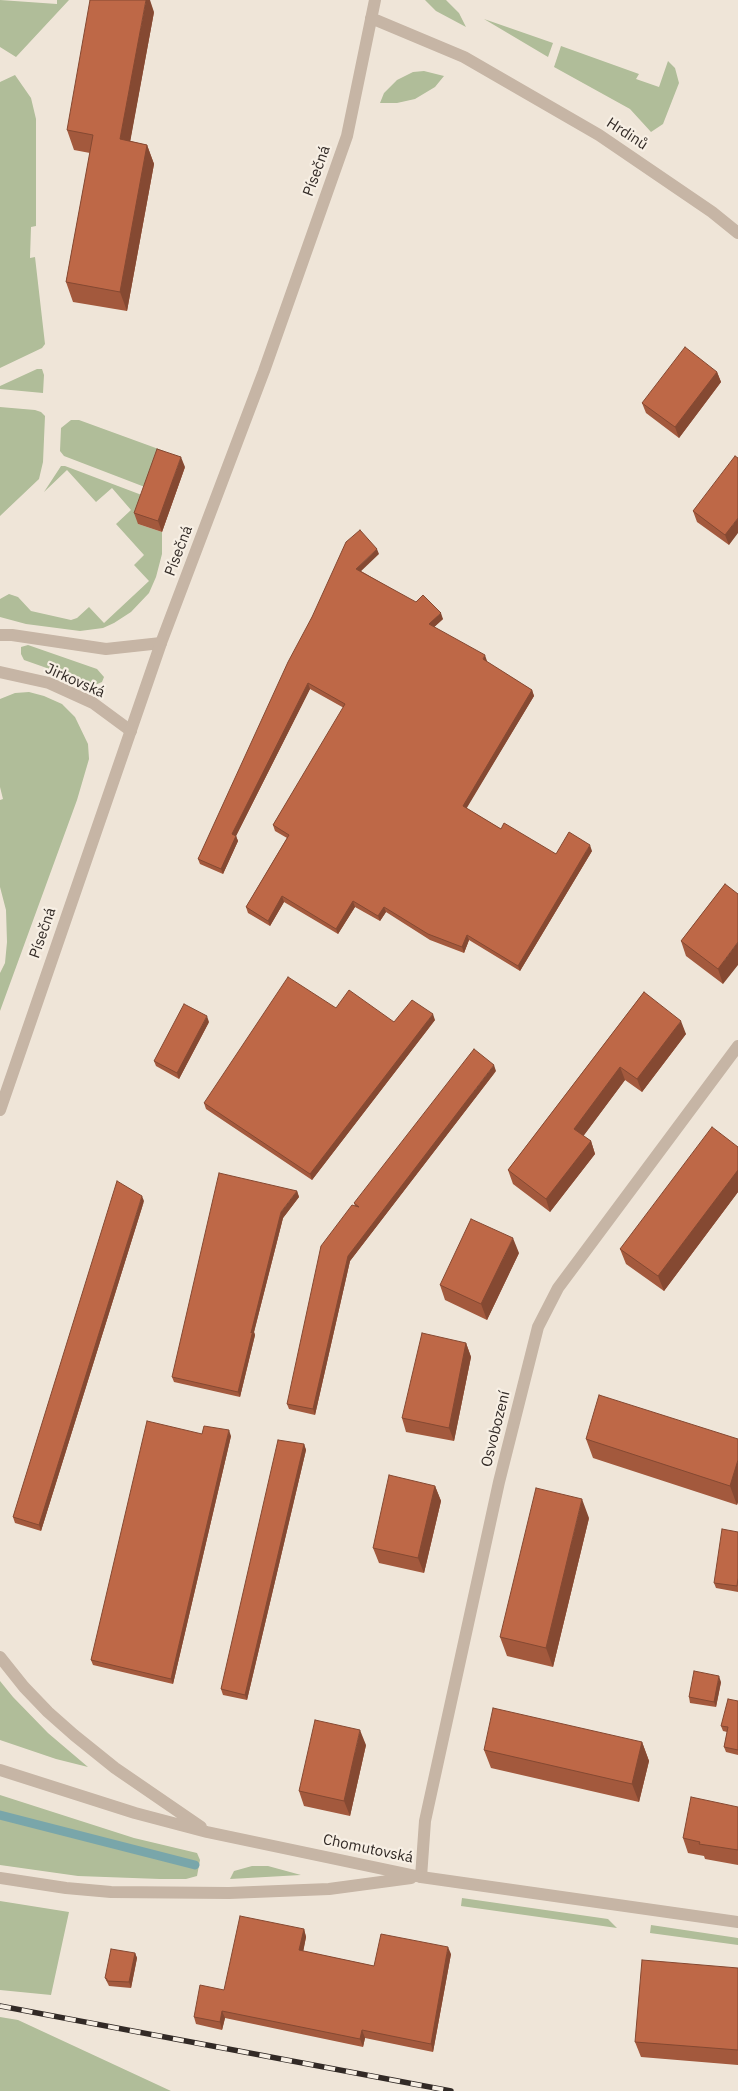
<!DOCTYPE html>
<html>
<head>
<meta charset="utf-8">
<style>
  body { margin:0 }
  canvas { display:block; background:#efe5d8 }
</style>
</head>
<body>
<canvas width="738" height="2091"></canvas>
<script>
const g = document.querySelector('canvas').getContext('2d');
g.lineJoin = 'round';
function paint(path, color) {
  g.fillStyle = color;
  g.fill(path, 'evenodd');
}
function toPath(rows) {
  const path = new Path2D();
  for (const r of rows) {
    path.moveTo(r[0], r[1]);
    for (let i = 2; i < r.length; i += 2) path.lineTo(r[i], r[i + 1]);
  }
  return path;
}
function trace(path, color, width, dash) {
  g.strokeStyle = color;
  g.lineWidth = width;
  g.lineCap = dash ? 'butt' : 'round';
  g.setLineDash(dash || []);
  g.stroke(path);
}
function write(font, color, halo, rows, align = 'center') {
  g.font = font + ' "IBM Plex Sans",sans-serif';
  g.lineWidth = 4.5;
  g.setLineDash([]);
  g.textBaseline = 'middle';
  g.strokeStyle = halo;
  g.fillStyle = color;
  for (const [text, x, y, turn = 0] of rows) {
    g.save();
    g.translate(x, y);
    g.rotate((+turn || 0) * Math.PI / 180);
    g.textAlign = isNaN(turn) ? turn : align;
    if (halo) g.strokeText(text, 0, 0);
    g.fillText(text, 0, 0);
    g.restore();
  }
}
paint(toPath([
  [0,0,57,4,57,0,69,0,16,57,0,47],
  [425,0,446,0,459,13,466,27,436,11],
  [484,19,553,43,548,57],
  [561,46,639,74,636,79,659,87,668,61,675,68,679,83,663,124,651,132,630,109,554,67],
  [424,71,444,76,435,87,415,99,397,103,380,103,384,93,397,80,413,72],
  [15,75,31,98,36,119,36,226,31,227,30,258,35,257,45,344,42,348,0,368,0,82],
  [37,369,42,369,44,375,43,393,0,389,0,386],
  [0,407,35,410,41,412,45,416,43,462,39,479,0,516],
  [71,420,79,420,164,451,166,455,150,489,64,456,60,451,61,428],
  [61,466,65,466,147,497,138,524,162,532,162,554,156,577,149,593,131,612,114,623,103,628,80,631,26,624,0,617,0,599,9,594,18,597,31,611,71,620,77,618,89,607,104,623,149,581,134,565,144,555,116,524,131,510,112,488,96,502,67,470,44,492],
  [28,645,97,669,104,677,102,682,95,685,24,660,21,654,21,647],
  [29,692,44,696,62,704,75,717,88,744,89,759,77,800,0,1011,0,973,5,963,7,942,6,910,0,887,0,800,3,799,0,787,0,699,15,693],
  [0,1681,13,1697,48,1733,88,1767,56,1759,0,1740],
  [0,1795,134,1838,197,1853,200,1860,197,1876,186,1879,160,1879,78,1876,0,1865],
  [252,1866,268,1866,301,1875,230,1879,234,1871],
  [462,1898,608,1919,617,1928,461,1906],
  [0,1901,69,1912,51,1995,0,1990],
  [651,1925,738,1938,738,1945,650,1933],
  [0,2017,18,2020,171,2091,0,2091]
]), '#b0bd99');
trace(toPath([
  [0,1815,195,1865]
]), '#79a6aa', 9);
trace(toPath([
  [0,635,12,635,106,649,161,643],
  [0,672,49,683,93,703,131,731],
  [421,1877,425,1821,499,1482,538,1327,558,1288,738,1046]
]), '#c6b5a5', 12);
trace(toPath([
  [371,18,464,57,599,135,712,212,738,233],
  [0,1110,161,643,264,371,347,136,375,0],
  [0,1657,24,1687,48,1712,74,1735,115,1768,201,1827],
  [0,1770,135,1813,207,1832,421,1877,738,1922],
  [0,1878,66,1888,111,1892,229,1893,329,1889,411,1878]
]), '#c6b5a5', 12);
const rail = toPath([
  [0,2006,451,2091]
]);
trace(rail, '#322a26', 5.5);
trace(rail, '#f7efe4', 4, [11]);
paint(toPath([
  [154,12,130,141,147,145,154,164,127,311,73,302,66,282,90,153,74,150,67,130],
  [717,372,721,382,679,438,646,413,642,403],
  [738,458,729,545,697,522,693,511],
  [185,467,162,532,138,524,134,513],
  [379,554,361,571,443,619,434,627,487,661,487,662,532,690,534,696,466,808,501,829,556,854,592,851,520,971,469,940,464,953,430,940,386,912,380,921,355,907,338,934,284,902,270,926,248,913,246,907,287,838,275,831,273,825,344,708,310,689,236,836,238,841,223,874,200,864,198,859,312,617],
  [725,884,723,984,686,956,681,941],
  [644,992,686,1034,642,1092,625,1080,583,1136,591,1141,595,1154,550,1212,513,1184,508,1170],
  [336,1008,394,1022,435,1020,312,1180,206,1109,204,1103],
  [209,1022,179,1079,156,1066,154,1061],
  [496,1071,350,1261,315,1415,289,1409,287,1404,355,1206,354,1203],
  [738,1147,738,1192,664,1291,626,1264,620,1249],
  [297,1191,299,1197,283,1218,254,1332,255,1335,240,1397,174,1382,172,1377],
  [144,1201,41,1531,15,1523,13,1517],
  [519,1253,487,1320,445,1300,440,1285],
  [466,1343,471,1357,454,1441,406,1432,402,1418],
  [202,1434,231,1436,173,1684,93,1665,91,1660],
  [586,1439,738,1439,738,1502,737,1505,593,1458],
  [304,1444,306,1450,247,1700,223,1695,221,1689],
  [435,1486,441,1501,424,1573,379,1563,373,1548],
  [589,1518,553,1667,507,1656,500,1637],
  [738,1532,738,1592,716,1588,714,1583],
  [721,1682,716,1707,690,1703,689,1697],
  [738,1701,738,1755,726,1752,724,1747,727,1732,723,1731,721,1726],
  [642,1742,649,1761,639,1802,491,1768,484,1750],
  [366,1745,350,1816,304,1806,299,1791],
  [738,1807,738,1865,705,1859,704,1856,688,1853,683,1838],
  [304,1929,306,1937,303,1951,374,1966,451,1954,433,2052,365,2038,363,2047,225,2018,222,2030,196,2024,194,2017,224,1990],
  [135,1953,137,1958,131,1988,109,1986,105,1978],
  [738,1968,738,2065,641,2057,635,2042]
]), '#a3593d');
paint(toPath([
  [146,0,150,0,154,12,127,159,120,139],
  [147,145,154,164,127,311,120,292],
  [717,372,721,382,679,438,675,427],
  [181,457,185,467,162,532,158,521],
  [738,518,738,533,729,545,725,535],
  [377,549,379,554,358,574,356,569],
  [441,613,443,619,431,630,429,624],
  [485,655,487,661,485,665,483,659],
  [308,683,310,689,236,836,238,841,223,874,221,869,232,834],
  [532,690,534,696,465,811,463,806],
  [590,845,592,851,520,971,518,966],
  [282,896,284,902,270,926,268,921],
  [353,901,355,907,338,934,336,929],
  [384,907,386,912,380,921,378,916],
  [467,935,469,940,464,953,462,947],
  [738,942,738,965,723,984,718,969],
  [433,1014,435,1020,312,1180,310,1174],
  [207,1016,209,1022,179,1079,177,1073],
  [681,1021,686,1034,642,1092,637,1079],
  [494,1065,496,1071,350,1261,315,1415,313,1409,348,1256],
  [620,1067,625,1080,579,1142,574,1129],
  [591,1141,595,1154,550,1212,546,1199],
  [738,1170,738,1192,664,1291,658,1276],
  [297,1191,299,1197,283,1218,254,1332,255,1335,240,1397,238,1392,251,1333,281,1212],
  [142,1196,144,1201,41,1531,39,1525],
  [513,1238,519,1253,487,1320,481,1304],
  [466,1343,471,1357,454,1441,449,1428],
  [229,1430,231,1436,173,1684,171,1679],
  [304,1444,306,1450,247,1700,245,1695],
  [738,1460,738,1502,737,1505,730,1486],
  [435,1486,441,1501,424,1573,418,1558],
  [582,1499,589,1518,553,1667,546,1648],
  [719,1676,721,1682,716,1707,714,1702],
  [360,1730,366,1745,350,1816,344,1801],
  [642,1742,649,1761,639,1802,632,1784],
  [304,1929,306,1937,302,1958,299,1950],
  [448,1947,451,1954,433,2052,431,2044],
  [135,1953,137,1958,131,1988,129,1982],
  [222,2011,225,2018,222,2030,220,2022],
  [362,2030,365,2038,363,2047,360,2039]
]), '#854932');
const building = toPath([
  [90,0,146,0,120,139,147,145,120,292,66,282,93,135,67,130,90,0],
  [685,347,717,372,675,427,642,403,685,347],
  [157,449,181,457,158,521,134,513,157,449],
  [735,456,738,458,738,518,725,535,693,511,735,456],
  [360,530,377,549,356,569,416,602,423,595,441,613,429,624,485,655,483,659,532,690,463,806,501,829,504,823,556,854,569,832,590,845,518,966,467,935,462,947,428,934,384,907,378,916,353,901,336,929,282,896,268,921,246,907,289,835,273,825,345,704,308,683,232,834,236,836,221,869,198,859,288,662,312,617,346,542,360,530],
  [725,884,738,894,738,942,718,969,681,941,725,884],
  [288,977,336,1008,349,990,394,1022,412,1000,433,1014,310,1174,204,1103,288,977],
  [644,992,681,1021,637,1079,620,1067,574,1129,591,1141,546,1199,508,1170,644,992],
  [184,1004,207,1016,177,1073,154,1061,184,1004],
  [474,1049,494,1065,348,1256,313,1409,287,1404,321,1246,352,1205,359,1207,354,1203,474,1049],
  [712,1127,738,1147,738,1170,658,1276,620,1249,712,1127],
  [219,1173,297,1191,281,1212,251,1333,253,1330,238,1392,172,1377,219,1173],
  [117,1181,142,1196,39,1525,13,1517,117,1181],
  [471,1219,513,1238,481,1304,440,1285,471,1219],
  [422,1333,466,1343,449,1428,402,1418,422,1333],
  [599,1395,738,1439,738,1460,730,1486,586,1439,599,1395],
  [147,1421,202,1434,204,1426,229,1430,171,1679,91,1660,147,1421],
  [278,1440,304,1444,245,1695,221,1689,278,1440],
  [389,1475,435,1486,418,1558,373,1548,389,1475],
  [536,1488,582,1499,546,1648,500,1637,536,1488],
  [722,1529,738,1532,738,1578,737,1586,714,1583,722,1529],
  [694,1671,719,1676,714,1702,689,1697,694,1671],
  [728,1699,738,1701,738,1750,724,1747,728,1727,721,1726,728,1699],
  [493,1708,642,1742,632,1784,484,1750,493,1708],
  [315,1720,360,1730,344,1801,299,1791,315,1720],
  [691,1797,738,1807,738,1850,699,1844,700,1842,683,1838,691,1797],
  [240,1916,304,1929,299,1950,374,1966,381,1934,448,1947,431,2044,362,2030,360,2039,222,2011,220,2022,194,2017,200,1985,224,1990,240,1916],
  [111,1949,135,1953,129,1982,107,1981,107,1979,105,1978,111,1949],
  [642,1960,738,1968,738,2050,635,2042,642,1960]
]);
paint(building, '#be6847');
trace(building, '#854932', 1);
write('15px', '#322a26', '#f7efe4', [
  ["Hrdinů",627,134,33],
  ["Písečná",317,171,-70],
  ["Písečná",179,551,-69],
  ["Jirkovská",75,681,24],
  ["Písečná",43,933,-71],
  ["Osvobození",496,1429,-76],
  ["Chomutovská",368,1849,12]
]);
</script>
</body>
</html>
